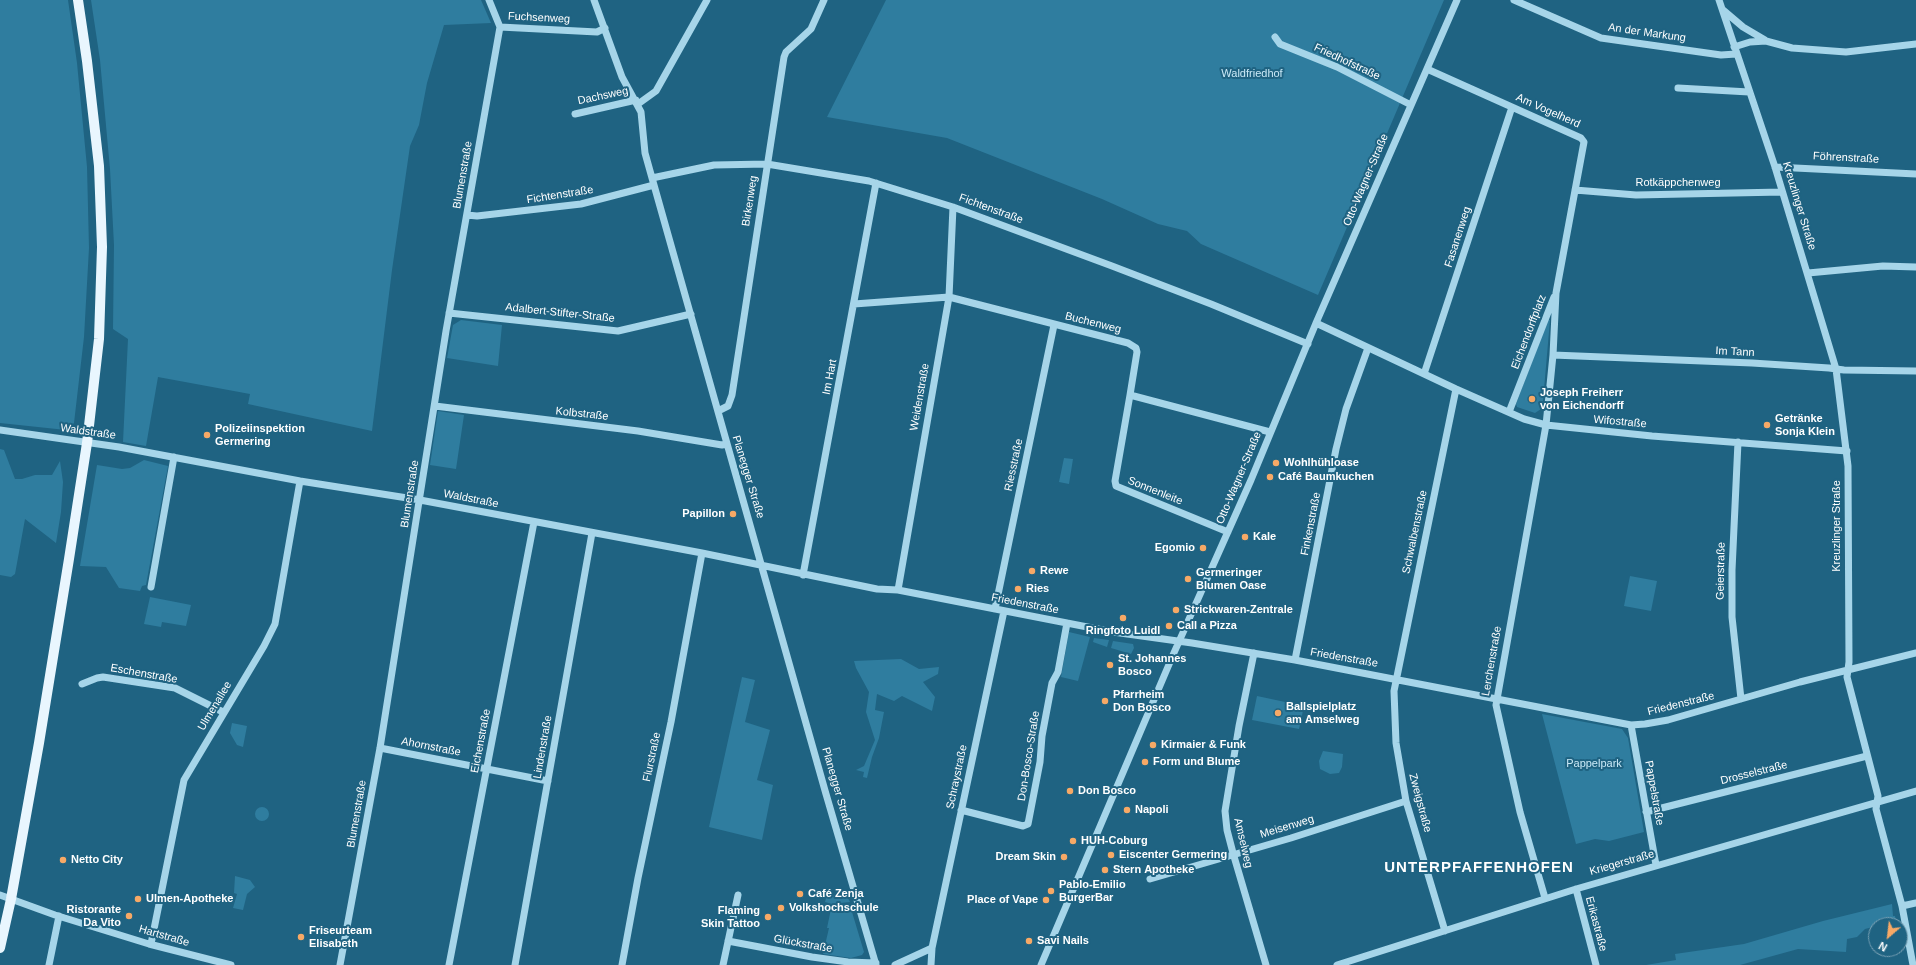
<!DOCTYPE html>
<html>
<head>
<meta charset="utf-8">
<style>
  body { margin:0 }
  #map { position:relative; width:1916px; height:965px; overflow:hidden; background:#1f6382; font-family:Arial,sans-serif }
  canvas { display:block }
  .north { position:absolute; left:1868px; top:917px; width:40px; height:40px; box-sizing:border-box; background:#1f6382; border:1px solid #79a1b4; border-radius:50%; rotate:208deg; font-size:11px; font-weight:700; line-height:16px; text-align:center; color:#fff }
  .north::after { content:''; display:block; margin:auto; width:14px; height:18px; background:#f7a966; clip-path:polygon(50% 0,100% 100%,50% 72%,0 100%) }
</style>
</head>
<body>
<div id="map">
<canvas width="1916" height="965"></canvas>
<div class="north">N</div>
</div>
<script>
const g = document.querySelector('canvas').getContext('2d');
g.lineJoin = 'round';
function paint(path, color) {
  g.fillStyle = color;
  g.fill(path, 'evenodd');
}
function toPath(rows) {
  const path = new Path2D();
  for (const r of rows) {
    if (r.length === 3) {
      path.moveTo(r[0] + r[2], r[1]);
      path.arc(r[0], r[1], r[2], 0, 2 * Math.PI);
      continue;
    }
    path.moveTo(r[0], r[1]);
    for (let i = 2; i < r.length; i += 2) path.lineTo(r[i], r[i + 1]);
  }
  return path;
}
function trace(path, color, width, dash) {
  g.strokeStyle = color;
  g.lineWidth = width;
  g.lineCap = dash ? 'butt' : 'round';
  g.setLineDash(dash || []);
  g.stroke(path);
}
function write(font, color, halo, rows, align = 'center') {
  g.font = font + ' Arial,sans-serif';
  g.lineWidth = 4;
  g.setLineDash([]);
  g.textBaseline = 'middle';
  g.strokeStyle = halo;
  g.fillStyle = color;
  for (const [text, x, y, turn = 0] of rows) {
    g.save();
    g.translate(x, y);
    g.rotate((+turn || 0) * Math.PI / 180);
    g.textAlign = isNaN(turn) ? turn : align;
    if (halo) g.strokeText(text, 0, 0);
    g.fillText(text, 0, 0);
    g.restore();
  }
}
paint(toPath([
  [0,0,68,0,77,63,87,167,89,248,84,337,74,423,66,430,0,423],
  [91,0,481,0,491,23,444,25,427,83,419,125,410,146,392,270,372,431,248,404,250,394,158,377,146,446,123,442,128,339,113,329,114,245,110,169,100,60],
  [886,0,1444,0,1318,295,1201,244,1187,231,1158,224,1102,199,947,138,827,117],
  [1548,319,1550,320,1543,401,1541,409,1535,413,1517,407,1516,404],
  [461,320,502,325,498,366,447,358,453,325],
  [438,411,464,415,456,469,430,465],
  [0,449,4,450,15,479,22,479,35,475,52,475,60,461,63,482,61,512,56,543,25,519,15,574,11,577,0,575],
  [1064,458,1073,459,1069,484,1059,482],
  [144,460,168,466,146,585,142,586,140,591,119,588,106,567,80,566,97,465,122,469,130,468],
  [1630,576,1657,581,1651,611,1624,606],
  [150,597,191,605,186,626,162,622,161,627,144,624],
  [1069,632,1090,637,1078,681,1061,677],
  [1094,638,1109,640,1107,647,1093,642],
  [1113,641,1133,644,1134,648,1131,654,1111,648],
  [901,659,919,669,939,667,938,674,923,682,935,697,932,711,902,696,894,701,877,694,875,710,884,712,879,738,872,757,867,778,863,777,864,772,856,770,864,766,875,740,866,712,869,692,856,668,854,661],
  [742,677,755,680,745,722,770,730,757,780,773,785,762,840,709,827],
  [1257,696,1304,706,1299,729,1252,720],
  [1542,714,1622,729,1628,738,1644,832,1609,841,1595,839,1576,844],
  [232,723,247,726,243,747,237,745,230,733],
  [1323,751,1343,754,1342,767,1339,773,1330,774,1320,769,1319,761],
  [262,814,7],
  [235,876,250,880,255,887,247,894,243,910,233,908,237,894,234,893],
  [827,894,848,898,850,902,840,903,841,907,840,907,842,912,852,912,864,952,862,955,851,958,823,954,829,928,827,928,832,904,825,902],
  [1892,904,1893,916,1895,916,1896,921,1865,929,1857,937,1847,939,1846,952,1798,949,1740,965,1646,965,1676,960,1675,954,1744,944,1823,921]
]), '#2f7d9f');
trace(toPath([
  [489,0,500,27,597,32,605,28],
  [594,0,622,77,641,112,645,153,652,178,826,794,876,965],
  [1514,0,1601,38,1721,55,1736,54],
  [1719,0,1775,167,1836,369,1848,466,1849,662,1847,677,1878,796,1876,809,1902,906,1913,965],
  [1723,10,1743,27,1765,40],
  [1275,37,1280,44,1337,67,1411,105],
  [1734,47,1750,42,1766,41,1792,48,1846,52,1916,44],
  [1427,69,1581,138,1584,142,1556,293,1553,355,1546,425,1496,705,1520,812,1545,898],
  [1678,88,1749,92],
  [638,104,656,91,707,0],
  [575,114,636,100],
  [1775,167,1916,174],
  [652,178,714,165,767,164,869,181,953,207,1112,266,1211,304,1308,344],
  [1575,190,1636,195,1782,192],
  [467,215,477,216,581,204,654,185],
  [1808,273,1883,266,1916,267],
  [854,304,949,297,1128,343,1136,348,1137,352,1130,395,1270,432],
  [449,313,618,331,691,314],
  [1316,323,1456,389,1524,419,1546,425,1652,436,1847,451],
  [1553,355,1752,363,1829,368,1844,370,1916,371],
  [1424,374,1512,107],
  [1130,395,1115,481,1116,486,1228,532],
  [435,406,638,431,722,445,726,444],
  [718,411,728,406,732,395,784,57,786,52,811,29,824,0],
  [1509,412,1554,297],
  [0,430,119,447,300,481,420,500,702,553,877,589,898,590,1113,632,1192,643,1295,660,1631,725,1645,724,1668,720,1800,682,1916,653],
  [1738,442,1732,570,1732,617,1741,699],
  [803,575,876,183],
  [151,587,174,457],
  [898,590,949,297,953,207],
  [995,609,1054,325],
  [1254,653,1239,726,1225,811,1227,830,1233,853,1266,965],
  [1295,660,1336,449,1346,409,1368,348],
  [82,684,97,678,103,677,175,688,223,712],
  [1631,725,1656,865],
  [380,748,548,781],
  [961,810,1023,826,1028,824,1040,762,1042,736,1052,683,1058,672,1067,623],
  [1646,812,1867,756],
  [1150,879,1291,838,1406,801],
  [1576,889,1596,965],
  [0,895,55,915,149,944,231,965],
  [1902,906,1916,903],
  [1445,931,1406,801,1396,743,1394,691,1456,389],
  [728,941,812,957,848,962,876,963],
  [151,944,184,780,264,646,275,624,300,481],
  [49,965,59,916],
  [340,965,380,748,446,331,500,27],
  [449,965,534,522],
  [515,965,592,533],
  [622,965,638,878,671,722,702,553],
  [723,965,738,895],
  [895,965,932,948,1004,611],
  [931,965,932,948],
  [1041,965,1173,655,1251,480,1316,323,1457,0],
  [1337,965,1576,889,1916,791]
]), '#a6d5e9', 7);
trace(toPath([
  [0,948,11,899,39,743,69,559,87,443,99,339,102,247,99,166,87,61,78,0]
]), '#e9f6fe', 10);
for (const [x, y, r, color] of [
  [1532,399,4,"#f7a966"],
  [1767,425,4,"#f7a966"],
  [207,435,4,"#f7a966"],
  [1276,463,4,"#f7a966"],
  [1270,477,4,"#f7a966"],
  [733,514,4,"#f7a966"],
  [1245,537,4,"#f7a966"],
  [1203,548,4,"#f7a966"],
  [1032,571,4,"#f7a966"],
  [1188,579,4,"#f7a966"],
  [1018,589,4,"#f7a966"],
  [1176,610,4,"#f7a966"],
  [1123,618,4,"#f7a966"],
  [1169,626,4,"#f7a966"],
  [1110,665,4,"#f7a966"],
  [1105,701,4,"#f7a966"],
  [1278,713,4,"#f7a966"],
  [1153,745,4,"#f7a966"],
  [1145,762,4,"#f7a966"],
  [1070,791,4,"#f7a966"],
  [1127,810,4,"#f7a966"],
  [1073,841,4,"#f7a966"],
  [1111,855,4,"#f7a966"],
  [1064,857,4,"#f7a966"],
  [63,860,4,"#f7a966"],
  [1105,870,4,"#f7a966"],
  [1051,891,4,"#f7a966"],
  [800,894,4,"#f7a966"],
  [138,899,4,"#f7a966"],
  [1046,900,4,"#f7a966"],
  [781,908,4,"#f7a966"],
  [129,916,4,"#f7a966"],
  [768,917,4,"#f7a966"],
  [301,937,4,"#f7a966"],
  [1029,941,4,"#f7a966"]
]) {
  const dot = new Path2D();
  dot.arc(x, y, r, 0, 2 * Math.PI);
  g.fillStyle = color;
  g.fill(dot);
  trace(dot, '#1f6382', 1.5);
}
write('11px', '#fff', '#1f6382', [
  ["Fuchsenweg",539,18,3],
  ["An der Markung",1647,33,8],
  ["Friedhofstraße",1347,62,25],
  ["Dachsweg",603,96,-12],
  ["Am Vogelherd",1548,111,24],
  ["Föhrenstraße",1846,158,3],
  ["Blumenstraße",463,175,-80],
  ["Otto-Wagner-Straße",1366,180,-67],
  ["Rotkäppchenweg",1678,183],
  ["Fichtenstraße",560,195,-9],
  ["Birkenweg",750,201,-81],
  ["Kreuzlinger Straße",1799,206,73],
  ["Fichtenstraße",991,209,20],
  ["Fasanenweg",1458,237,-72],
  ["Adalbert-Stifter-Straße",560,313,6],
  ["Buchenweg",1093,323,14],
  ["Eichendorffplatz",1529,332,-69],
  ["Im Tann",1735,352,3],
  ["Im Hart",830,377,-79],
  ["Weidenstraße",920,397,-80],
  ["Kolbstraße",582,414,6],
  ["Wifostraße",1620,422,5],
  ["Waldstraße",88,432,8],
  ["Riesstraße",1014,465,-78],
  ["Planegger Straße",748,477,73],
  ["Otto-Wagner-Straße",1239,478,-67],
  ["Sonnenleite",1155,491,22],
  ["Blumenstraße",410,494,-81],
  ["Waldstraße",471,499,11],
  ["Finkenstraße",1311,524,-79],
  ["Kreuzlinger Straße",1837,526,-90],
  ["Schwalbenstraße",1415,532,-78],
  ["Geierstraße",1721,571,-89],
  ["Friedenstraße",1025,604,11],
  ["Friedenstraße",1344,658,10],
  ["Lerchenstraße",1492,661,-80],
  ["Eschenstraße",144,674,10],
  ["Friedenstraße",1681,704,-14],
  ["Ulmenallee",215,706,-59],
  ["Eichenstraße",481,741,-79],
  ["Ahornstraße",431,747,11],
  ["Lindenstraße",543,747,-80],
  ["Don-Bosco-Straße",1029,756,-81],
  ["Flurstraße",652,757,-78],
  ["Drosselstraße",1754,773,-14],
  ["Schraystraße",957,777,-78],
  ["Planegger Straße",837,789,74],
  ["Pappelstraße",1654,793,80],
  ["Zweigstraße",1420,803,75],
  ["Blumenstraße",357,814,-80],
  ["Meisenweg",1287,827,-17],
  ["Amselweg",1243,843,77],
  ["Kriegerstraße",1622,863,-16],
  ["Erikastraße",1596,924,75],
  ["Hartstraße",164,936,16],
  ["Glückstraße",803,944,10]
]);
write('11px', '#cae9f7', '#1f6382', [
  ["Waldfriedhof",1252,74],
  ["Pappelpark",1594,764]
]);
write('bold 11px', '#fff', '#1f6382', [
  ["Joseph Freiherr",1540,393],
  ["von Eichendorff",1540,406],
  ["Getränke",1775,419],
  ["Sonja Klein",1775,432],
  ["Polizeiinspektion",215,429],
  ["Germering",215,442],
  ["Wohlhühloase",1284,463],
  ["Café Baumkuchen",1278,477],
  ["Papillon",725,514,"right"],
  ["Kale",1253,537],
  ["Egomio",1195,548,"right"],
  ["Rewe",1040,571],
  ["Germeringer",1196,573],
  ["Blumen Oase",1196,586],
  ["Ries",1026,589],
  ["Strickwaren-Zentrale",1184,610],
  ["Call a Pizza",1177,626],
  ["Ringfoto Luidl",1123,631,"center"],
  ["St. Johannes",1118,659],
  ["Bosco",1118,672],
  ["Pfarrheim",1113,695],
  ["Don Bosco",1113,708],
  ["Ballspielplatz",1286,707],
  ["am Amselweg",1286,720],
  ["Kirmaier & Funk",1161,745],
  ["Form und Blume",1153,762],
  ["Don Bosco",1078,791],
  ["Napoli",1135,810],
  ["HUH-Coburg",1081,841],
  ["Eiscenter Germering",1119,855],
  ["Dream Skin",1056,857,"right"],
  ["Netto City",71,860],
  ["Stern Apotheke",1113,870],
  ["Pablo-Emilio",1059,885],
  ["BurgerBar",1059,898],
  ["Café Zenja",808,894],
  ["Ulmen-Apotheke",146,899],
  ["Place of Vape",1038,900,"right"],
  ["Volkshochschule",789,908],
  ["Ristorante",121,910,"right"],
  ["Da Vito",121,923,"right"],
  ["Flaming",760,911,"right"],
  ["Skin Tattoo",760,924,"right"],
  ["Friseurteam",309,931],
  ["Elisabeth",309,944],
  ["Savi Nails",1037,941]
], 'left');
g.letterSpacing = '1px';
write('bold 15px', '#fff', '#1f6382', [
  ["UNTERPFAFFENHOFEN",1479,868]
]);
g.letterSpacing = '0px';
</script>
</body>
</html>
